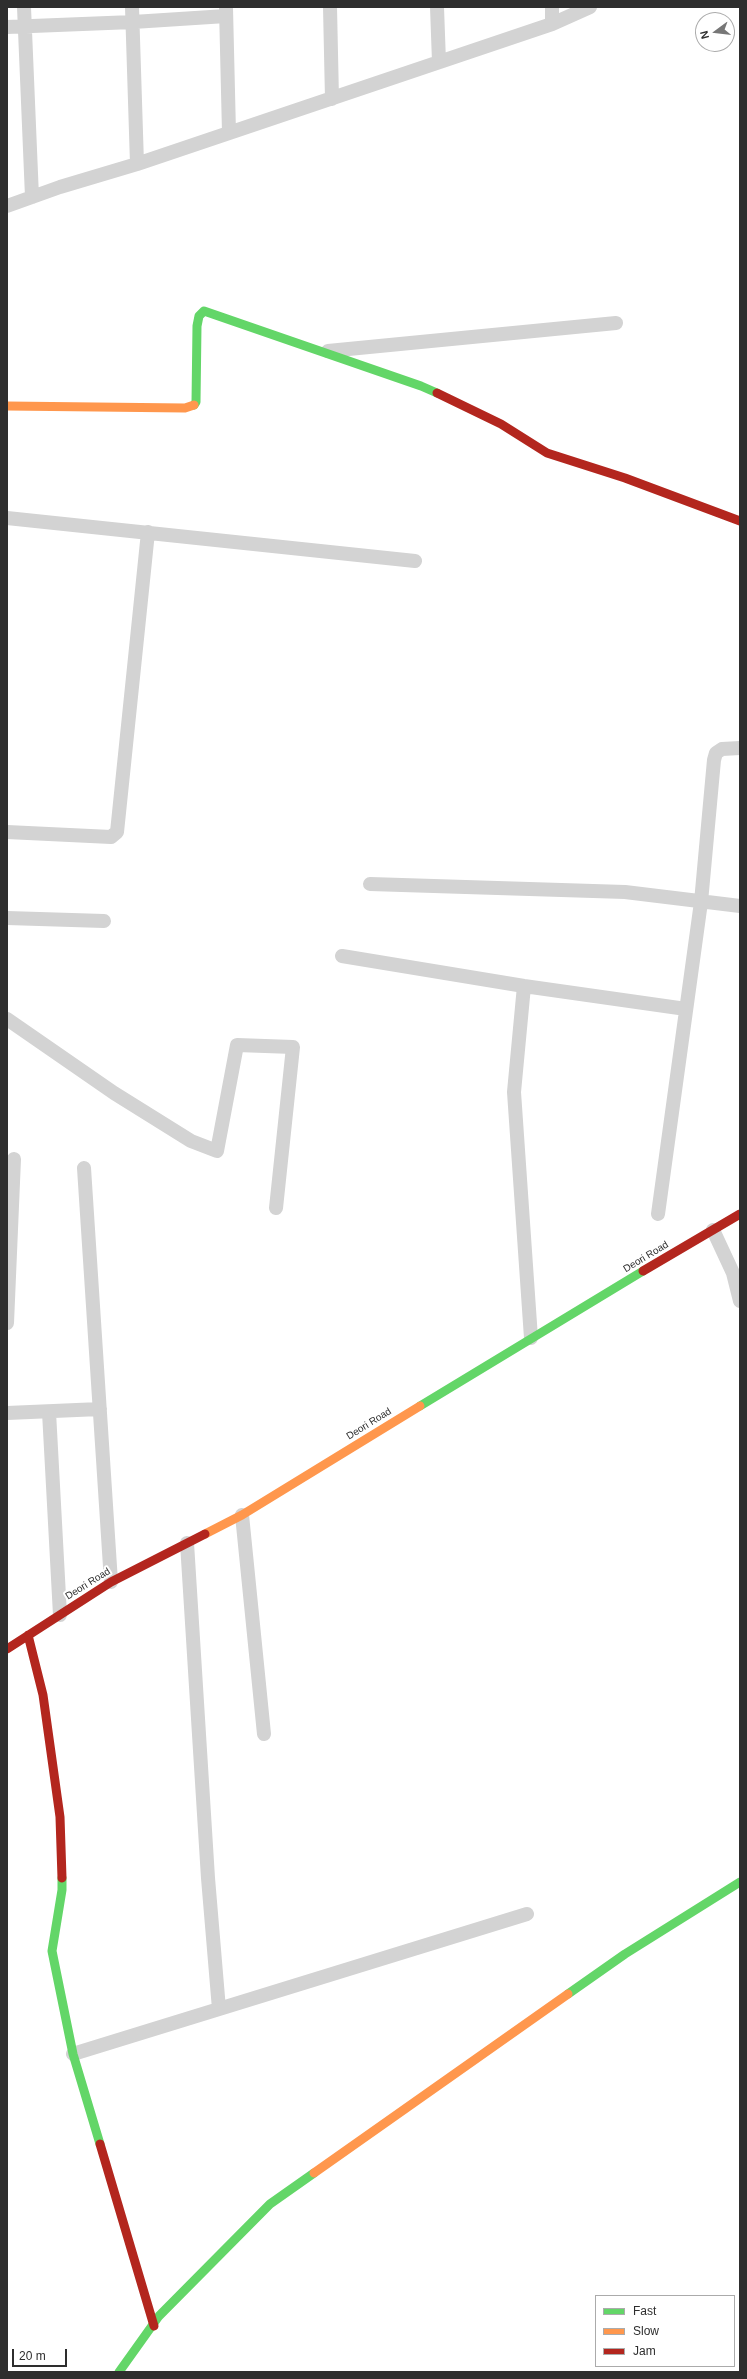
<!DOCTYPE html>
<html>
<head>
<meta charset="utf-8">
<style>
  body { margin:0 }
  #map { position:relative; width:747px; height:2379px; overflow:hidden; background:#fff; font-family:Arial,sans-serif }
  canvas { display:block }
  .frame { position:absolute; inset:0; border:8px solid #2e2e2e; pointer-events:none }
  .legend { position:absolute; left:595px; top:2295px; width:140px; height:72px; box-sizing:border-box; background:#fff; border:1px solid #ababab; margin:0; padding:5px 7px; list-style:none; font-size:12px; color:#2e2e2e }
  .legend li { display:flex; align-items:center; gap:8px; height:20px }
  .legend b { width:20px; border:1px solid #ababab }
  .north { position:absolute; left:695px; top:12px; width:40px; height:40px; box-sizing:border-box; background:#fff; border:1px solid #ababab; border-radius:50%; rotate:255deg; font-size:11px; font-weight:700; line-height:16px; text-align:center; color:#2e2e2e }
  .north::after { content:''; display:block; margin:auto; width:14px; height:18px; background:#777; clip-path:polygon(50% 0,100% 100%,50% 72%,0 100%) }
  .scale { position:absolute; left:12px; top:2349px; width:55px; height:18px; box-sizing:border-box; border:2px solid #2e2e2e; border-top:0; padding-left:5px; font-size:12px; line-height:14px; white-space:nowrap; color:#2e2e2e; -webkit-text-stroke:3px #fff; paint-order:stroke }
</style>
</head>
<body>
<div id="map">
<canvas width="747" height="2379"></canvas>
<div class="frame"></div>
<ul class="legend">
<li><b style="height:5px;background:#63d668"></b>Fast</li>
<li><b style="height:5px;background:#ff974d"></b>Slow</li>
<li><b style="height:5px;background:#b3261e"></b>Jam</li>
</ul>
<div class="north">N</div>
<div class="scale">20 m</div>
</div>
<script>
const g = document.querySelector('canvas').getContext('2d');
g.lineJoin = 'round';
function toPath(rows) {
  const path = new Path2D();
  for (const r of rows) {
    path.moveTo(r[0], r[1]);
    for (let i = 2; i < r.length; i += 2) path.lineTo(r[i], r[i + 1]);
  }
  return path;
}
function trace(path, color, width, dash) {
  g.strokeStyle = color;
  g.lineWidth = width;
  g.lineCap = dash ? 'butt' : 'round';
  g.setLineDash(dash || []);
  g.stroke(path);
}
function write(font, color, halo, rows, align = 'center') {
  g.font = font + ' Arial,sans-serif';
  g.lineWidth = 4;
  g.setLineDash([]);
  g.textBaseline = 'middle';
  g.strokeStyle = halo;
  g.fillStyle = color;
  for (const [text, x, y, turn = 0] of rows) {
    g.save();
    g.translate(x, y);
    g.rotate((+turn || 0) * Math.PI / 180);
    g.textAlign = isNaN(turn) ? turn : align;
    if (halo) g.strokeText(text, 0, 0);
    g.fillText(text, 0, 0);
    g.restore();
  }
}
trace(toPath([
  [24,7,32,197],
  [132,7,137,164],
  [330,7,332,99],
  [437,7,439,62],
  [552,7,552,24],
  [226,8,229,133],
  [7,27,133,22,226,16],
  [7,206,60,187,137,164,552,24,590,7],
  [328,351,616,323],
  [7,518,415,561],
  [7,832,111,837,117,832,148,532],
  [370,884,625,892,740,906],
  [7,918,104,921],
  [342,956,524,986,686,1009],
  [524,986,514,1092,531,1338],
  [7,1019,114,1093,191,1141,217,1151,237,1045,293,1047,276,1208],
  [84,1168,111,1582],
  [658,1214,701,902,714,760,716,753,722,749,740,748],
  [713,1230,733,1273,740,1301],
  [7,1323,14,1159],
  [49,1412,60,1615],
  [7,1413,100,1409],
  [242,1515,264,1734],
  [187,1543,208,1878,219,2009],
  [73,2054,527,1914]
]), '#d3d3d3', 14);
trace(toPath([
  [194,405,196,402,197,326,199,316,204,311,421,386,437,393],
  [420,1406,643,1271],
  [62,1878,62,1890,52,1951,73,2054,100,2144],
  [568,1994,625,1954,740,1882],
  [119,2372,159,2316,270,2204,314,2173]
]), '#63d668', 9);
trace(toPath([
  [7,406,185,408,194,405],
  [205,1534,242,1515,420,1406],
  [314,2173,568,1994]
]), '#ff974d', 9);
trace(toPath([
  [437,393,501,424,547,453,625,478,740,521],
  [643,1271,740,1214],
  [28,1635,43,1695,60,1817,62,1878],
  [7,1649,111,1582,205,1534],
  [100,2144,154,2326]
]), '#b3261e', 9);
write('10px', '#2e2e2e', '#fff', [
  ["Deori Road",646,1257,-31],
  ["Deori Road",369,1424,-32],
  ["Deori Road",88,1584,-32]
]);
</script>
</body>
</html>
